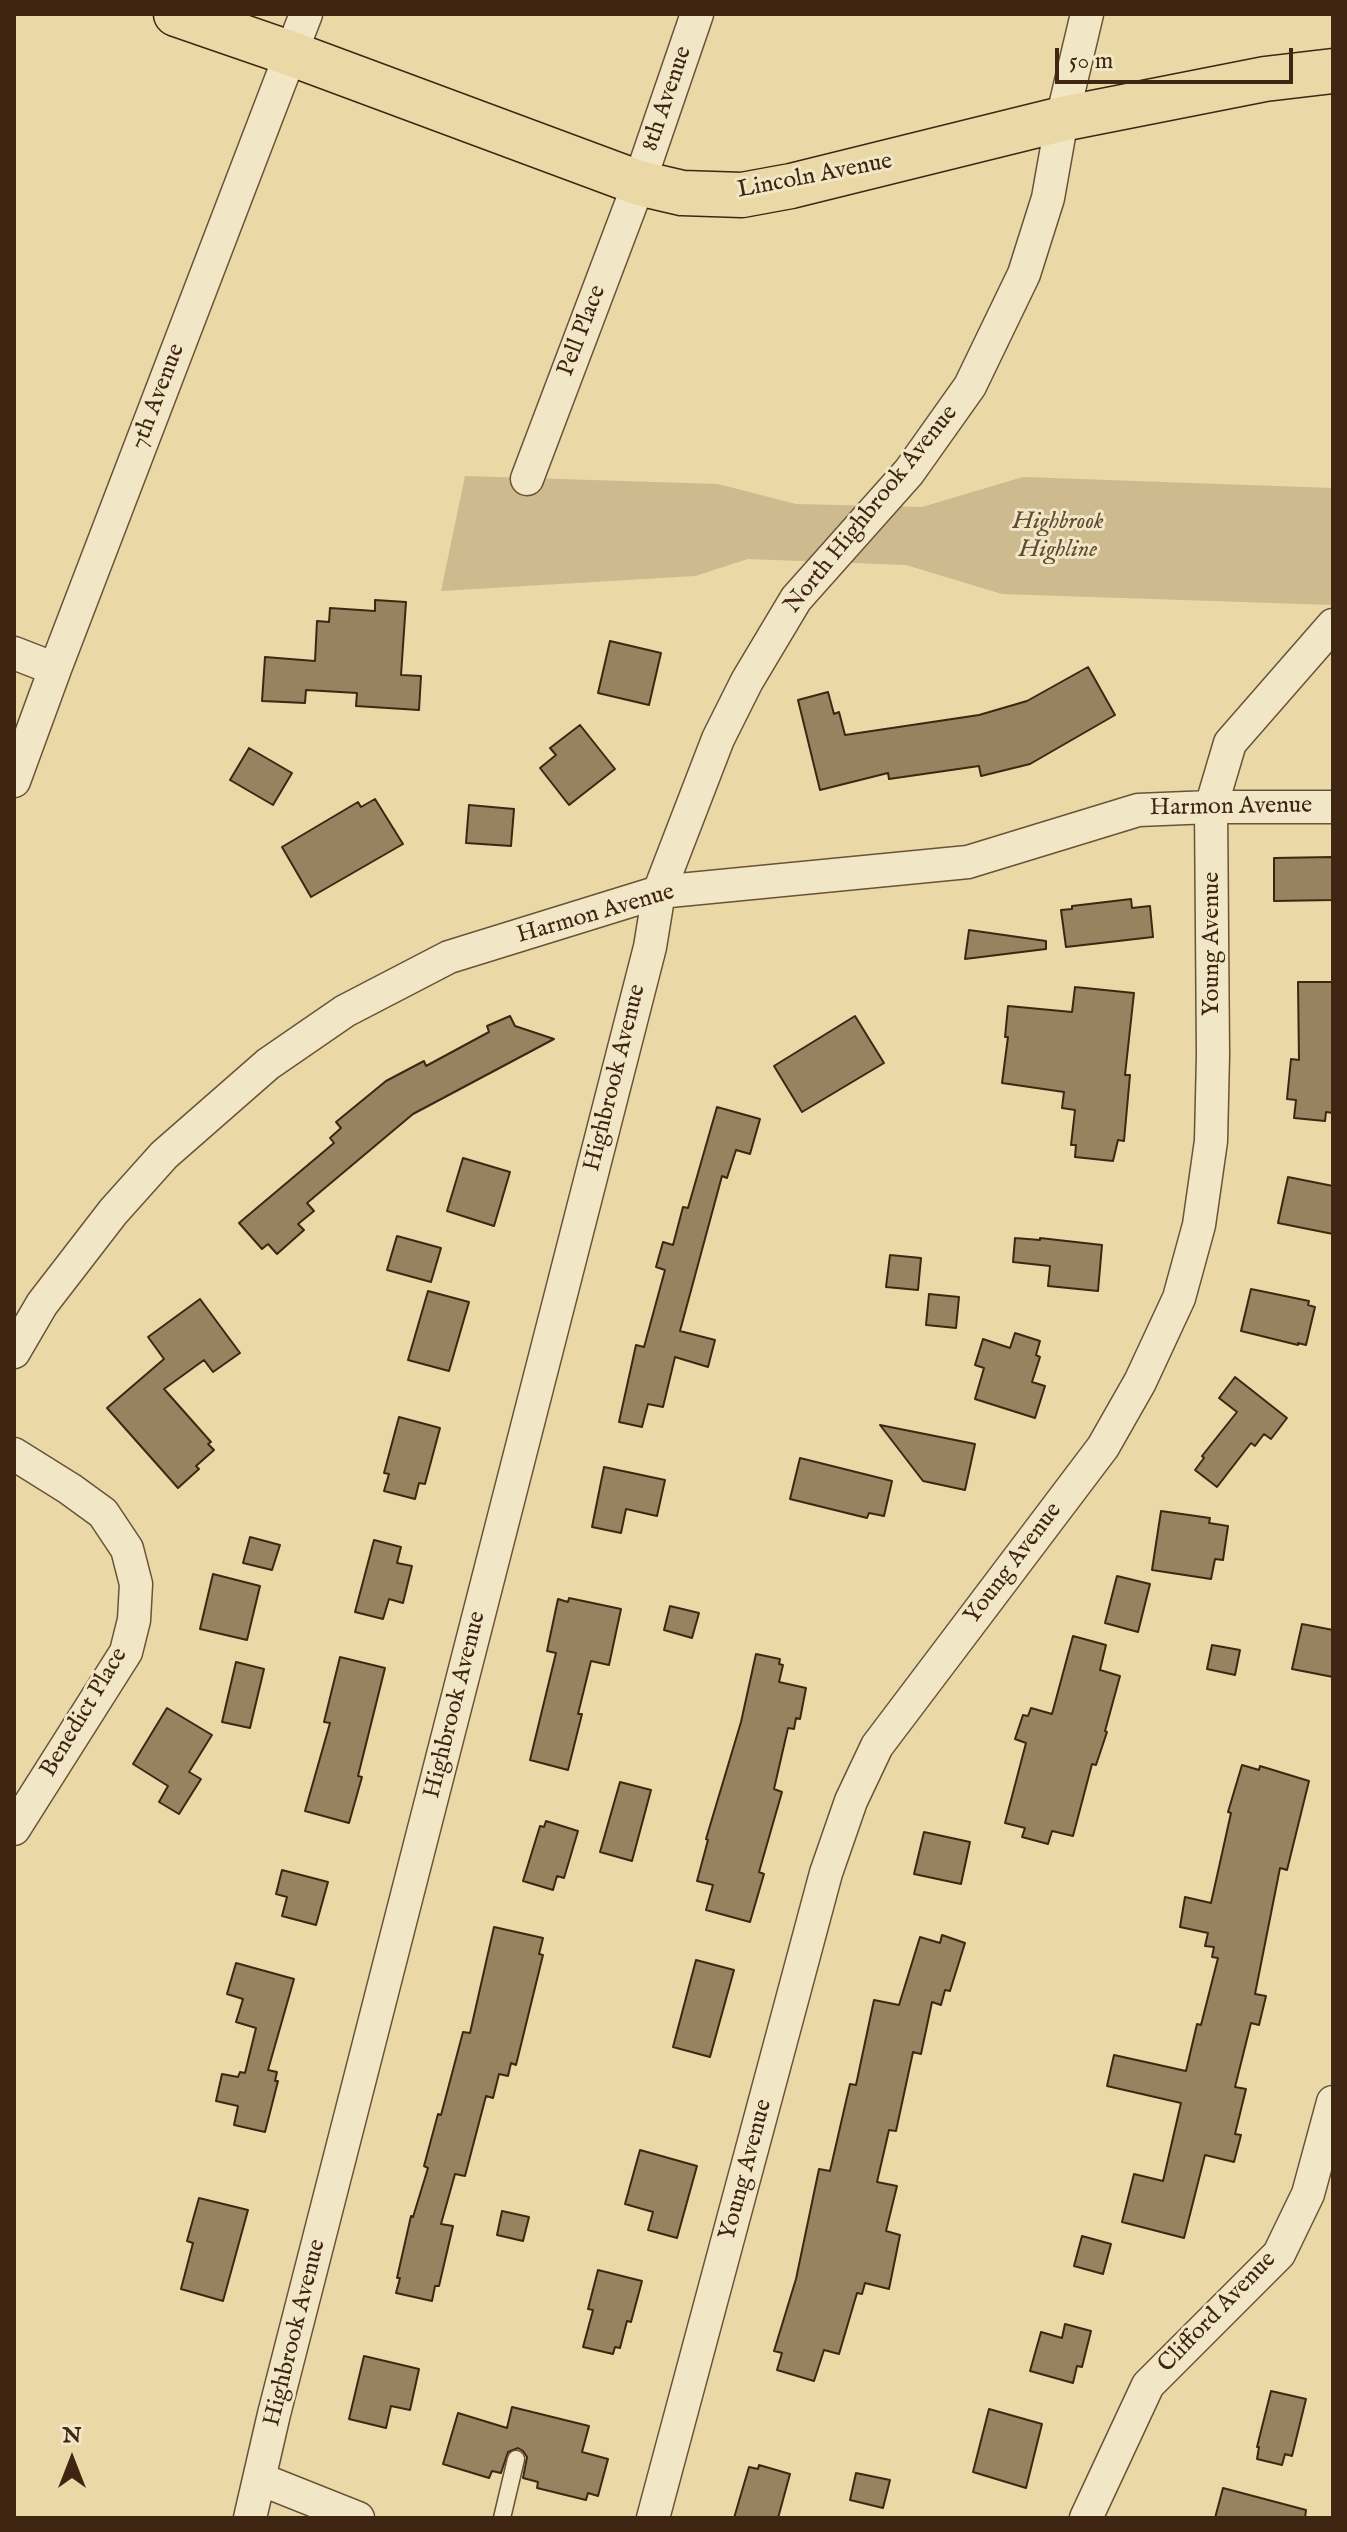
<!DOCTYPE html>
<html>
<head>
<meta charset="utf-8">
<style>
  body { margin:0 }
  #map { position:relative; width:1347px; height:2532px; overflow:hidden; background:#ead8a7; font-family:"IM FELL English",serif }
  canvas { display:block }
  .frame { position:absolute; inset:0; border:16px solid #3f2613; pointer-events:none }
  .north { position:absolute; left:32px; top:2420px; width:80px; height:80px; -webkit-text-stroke:6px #f1e6c6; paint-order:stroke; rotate:0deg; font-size:22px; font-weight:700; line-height:32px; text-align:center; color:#3f2613 }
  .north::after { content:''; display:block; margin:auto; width:28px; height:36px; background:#3f2613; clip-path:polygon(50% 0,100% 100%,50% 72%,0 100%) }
  .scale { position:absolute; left:1055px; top:48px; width:238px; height:36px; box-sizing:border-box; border:4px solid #3f2613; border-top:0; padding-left:10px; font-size:24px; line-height:28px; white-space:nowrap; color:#3f2613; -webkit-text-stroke:6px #f1e6c6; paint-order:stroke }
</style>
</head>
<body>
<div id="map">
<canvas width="1347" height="2532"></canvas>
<div class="frame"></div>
<div class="north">N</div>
<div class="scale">50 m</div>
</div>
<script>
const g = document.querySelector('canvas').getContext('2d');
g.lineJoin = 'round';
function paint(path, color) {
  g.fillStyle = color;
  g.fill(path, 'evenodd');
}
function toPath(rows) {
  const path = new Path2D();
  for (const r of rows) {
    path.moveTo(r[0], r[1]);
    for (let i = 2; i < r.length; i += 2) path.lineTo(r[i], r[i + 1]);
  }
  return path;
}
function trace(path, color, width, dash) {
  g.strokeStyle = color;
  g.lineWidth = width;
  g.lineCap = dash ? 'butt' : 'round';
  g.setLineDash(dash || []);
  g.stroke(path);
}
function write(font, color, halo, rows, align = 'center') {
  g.font = font + ' "IM FELL English",serif';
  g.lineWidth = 6;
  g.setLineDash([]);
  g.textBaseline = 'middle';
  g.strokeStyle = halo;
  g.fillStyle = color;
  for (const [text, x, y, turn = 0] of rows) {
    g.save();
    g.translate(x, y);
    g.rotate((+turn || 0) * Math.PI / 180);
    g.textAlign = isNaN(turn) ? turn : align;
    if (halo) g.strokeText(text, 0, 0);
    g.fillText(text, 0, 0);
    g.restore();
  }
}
paint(toPath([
  [465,476,718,484,796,504,922,507,1023,477,1333,488,1333,605,1002,594,906,565,748,559,695,576,441,591]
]), '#cdba8e');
const building = toPath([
  [375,600,406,602,401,675,421,676,419,710,356,706,357,693,306,690,305,703,262,701,265,657,315,661,317,621,329,622,330,608,375,611,375,600],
  [610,641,661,653,649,705,598,693,610,641],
  [1088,667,1115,715,1030,764,981,776,979,766,889,779,888,773,820,790,798,700,828,692,834,714,839,712,845,735,979,715,1027,701,1088,667],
  [580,725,615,769,569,805,540,768,556,755,550,748,580,725],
  [249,748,292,773,273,805,230,780,249,748],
  [375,799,403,844,311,897,282,847,358,802,361,807,375,799],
  [469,805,514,809,511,846,466,843,469,805],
  [1333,857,1333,900,1274,901,1274,858,1333,857],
  [1131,899,1132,908,1150,906,1153,937,1066,947,1061,910,1072,909,1072,906,1131,899],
  [969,930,1046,941,1046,949,965,959,969,930],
  [1298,982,1333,982,1333,1113,1326,1112,1325,1121,1294,1118,1296,1100,1287,1099,1291,1059,1299,1060,1298,982],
  [1075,987,1134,993,1125,1075,1130,1075,1124,1141,1118,1140,1113,1161,1075,1157,1076,1145,1071,1145,1075,1110,1062,1108,1064,1092,1002,1083,1008,1037,1005,1037,1008,1006,1072,1012,1075,987],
  [510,1016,515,1026,554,1039,413,1114,307,1203,314,1211,298,1224,304,1230,277,1254,268,1244,262,1249,239,1223,334,1143,330,1138,341,1128,336,1122,386,1081,424,1061,426,1066,489,1032,487,1026,510,1016],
  [855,1016,884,1063,802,1112,774,1066,855,1016],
  [717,1107,760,1119,750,1154,736,1150,727,1178,722,1176,680,1331,715,1340,708,1367,675,1357,663,1407,648,1404,642,1427,619,1422,636,1345,644,1347,665,1270,656,1267,663,1242,673,1245,683,1207,688,1208,717,1107],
  [463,1158,510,1172,494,1226,447,1211,463,1158],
  [1288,1177,1333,1186,1333,1234,1278,1223,1288,1177],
  [397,1236,441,1248,431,1282,387,1270,397,1236],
  [1015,1238,1040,1240,1040,1238,1102,1245,1098,1291,1048,1286,1050,1266,1013,1262,1015,1238],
  [890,1255,921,1258,918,1290,886,1287,890,1255],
  [1251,1289,1309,1301,1308,1305,1315,1307,1306,1345,1298,1343,1298,1345,1241,1331,1251,1289],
  [428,1291,469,1302,449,1371,408,1360,428,1291],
  [929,1294,959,1297,956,1328,926,1325,929,1294],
  [200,1299,240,1353,213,1372,204,1360,164,1389,211,1442,208,1444,214,1450,196,1466,199,1469,178,1488,107,1408,164,1359,148,1337,200,1299],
  [1015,1333,1040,1341,1036,1355,1040,1357,1032,1382,1045,1386,1035,1418,975,1399,984,1368,975,1365,983,1339,1010,1348,1015,1333],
  [1235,1377,1287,1418,1271,1439,1264,1434,1255,1446,1251,1443,1217,1487,1195,1470,1204,1458,1202,1456,1237,1412,1219,1398,1235,1377],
  [399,1417,440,1428,425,1484,419,1483,415,1499,384,1491,389,1474,384,1473,399,1417],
  [880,1425,975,1444,965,1490,923,1481,880,1425],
  [800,1458,892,1481,884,1516,869,1513,867,1518,790,1499,800,1458],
  [604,1467,665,1480,657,1516,626,1509,621,1533,592,1527,604,1467],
  [1161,1511,1210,1518,1209,1523,1228,1526,1223,1560,1215,1559,1211,1579,1152,1570,1161,1511],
  [250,1537,280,1545,272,1570,243,1563,250,1537],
  [374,1540,401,1547,397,1563,412,1566,403,1603,389,1599,383,1619,355,1612,374,1540],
  [213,1574,260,1586,247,1640,200,1629,213,1574],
  [1117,1576,1150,1584,1138,1632,1105,1623,1117,1576],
  [569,1598,621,1609,609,1665,591,1661,578,1714,582,1714,568,1770,530,1760,556,1653,547,1651,558,1599,568,1602,569,1598],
  [670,1606,699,1613,692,1638,664,1630,670,1606],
  [1302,1624,1333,1630,1333,1677,1292,1669,1302,1624],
  [1073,1636,1106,1645,1100,1670,1120,1676,1105,1731,1107,1732,1096,1765,1092,1764,1073,1836,1052,1831,1048,1844,1022,1837,1025,1828,1005,1823,1026,1743,1015,1739,1023,1715,1028,1716,1031,1708,1052,1714,1073,1636],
  [1212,1645,1240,1650,1235,1675,1207,1669,1212,1645],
  [756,1654,780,1659,779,1664,783,1665,779,1682,806,1688,800,1719,796,1718,794,1729,788,1728,774,1789,782,1792,759,1872,764,1874,750,1922,706,1910,713,1885,697,1881,708,1840,706,1839,741,1722,756,1654],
  [340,1657,385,1668,358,1776,362,1777,349,1823,305,1811,330,1723,324,1722,340,1657],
  [236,1662,264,1669,250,1728,222,1722,236,1662],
  [167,1708,212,1735,189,1772,201,1779,179,1814,159,1802,168,1786,133,1764,167,1708],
  [1242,1765,1259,1770,1260,1766,1309,1781,1287,1870,1280,1868,1255,1994,1266,1996,1259,2025,1251,2023,1235,2087,1246,2089,1235,2134,1241,2135,1234,2162,1205,2155,1184,2238,1122,2222,1134,2174,1163,2181,1181,2103,1107,2086,1114,2055,1186,2071,1197,2024,1201,2025,1218,1958,1212,1957,1214,1947,1205,1946,1208,1933,1180,1927,1185,1897,1211,1903,1231,1813,1228,1812,1242,1765],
  [620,1782,651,1790,632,1861,600,1852,620,1782],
  [546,1821,578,1831,564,1878,557,1876,553,1890,523,1881,540,1826,544,1827,546,1821],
  [924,1832,970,1842,961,1884,914,1874,924,1832],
  [282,1870,328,1882,316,1925,282,1916,287,1897,276,1894,282,1870],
  [494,1927,543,1938,539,1954,543,1955,516,2065,511,2063,508,2076,499,2074,493,2098,486,2096,465,2176,455,2174,441,2224,453,2226,439,2286,435,2286,432,2301,396,2293,400,2278,397,2278,411,2216,413,2217,428,2168,424,2166,438,2114,441,2115,463,2032,470,2033,494,1927],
  [942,1935,965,1943,950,1991,945,1990,941,2005,932,2002,921,2054,913,2052,896,2131,889,2130,877,2182,897,2186,886,2231,900,2235,889,2289,865,2283,862,2294,857,2293,839,2354,824,2350,814,2381,777,2370,782,2353,774,2351,796,2279,819,2169,830,2171,850,2084,856,2085,874,2000,899,2005,920,1937,940,1943,942,1935],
  [696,1960,734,1970,710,2057,673,2047,696,1960],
  [236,1963,294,1979,268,2070,277,2072,275,2081,278,2081,265,2132,234,2125,238,2106,216,2101,222,2074,238,2077,240,2072,245,2073,256,2028,236,2022,243,1999,227,1994,236,1963],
  [640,2150,697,2166,677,2238,648,2230,653,2212,625,2204,640,2150],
  [199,2198,248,2210,223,2301,181,2289,193,2243,187,2241,199,2198],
  [502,2211,529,2217,523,2241,497,2235,502,2211],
  [1082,2236,1111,2244,1103,2274,1074,2266,1082,2236],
  [598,2270,642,2281,631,2322,627,2321,620,2348,615,2347,613,2354,583,2347,593,2310,588,2309,598,2270],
  [1065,2324,1091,2331,1082,2367,1077,2366,1073,2383,1030,2371,1041,2332,1062,2338,1065,2324],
  [364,2356,419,2369,410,2410,391,2406,386,2428,349,2419,364,2356],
  [1271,2391,1306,2399,1292,2456,1285,2454,1282,2465,1257,2459,1259,2447,1257,2447,1271,2391],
  [512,2407,589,2426,582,2452,608,2459,598,2496,588,2493,586,2500,537,2488,538,2482,523,2478,527,2457,523,2451,518,2448,508,2452,501,2473,492,2471,489,2478,443,2464,458,2413,507,2428,512,2407],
  [989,2409,1042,2424,1026,2488,973,2472,989,2409],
  [759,2465,790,2474,778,2518,734,2518,749,2467,758,2469,759,2465],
  [856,2473,890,2480,883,2508,850,2500,856,2473],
  [1223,2488,1306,2510,1305,2518,1215,2518,1223,2488]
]);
paint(building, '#988360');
trace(building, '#3f2613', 2);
const service = toPath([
  [502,2518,516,2459]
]);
const minor = toPath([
  [527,479,639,183,697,14],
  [14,653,55,669],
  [14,781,55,669,306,14],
  [14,1352,42,1304,113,1212,164,1155,268,1064,345,1011,449,957,659,892,968,862,1138,810,1211,807,1333,807],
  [14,1454,70,1489,103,1513,127,1549,136,1584,134,1620,126,1652,14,1829],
  [260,2479,358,2518],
  [250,2518,274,2414,650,947,659,892,718,739,747,681,796,599,909,472,970,386,1024,274,1048,198,1062,119,1087,14],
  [653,2518,826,1873,851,1801,877,1746,1103,1447,1140,1382,1179,1298,1199,1225,1211,1141,1213,1055,1211,807,1230,743,1333,625],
  [1086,2518,1148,2385,1279,2254,1308,2194,1333,2102]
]);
const primary = toPath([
  [176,14,292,54,639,183,682,193,742,195,791,186,1062,119,1265,79,1333,71]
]);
trace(service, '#6a5238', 19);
trace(minor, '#6a5238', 35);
trace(primary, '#3f2613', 47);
trace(service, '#f1e6c6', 16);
trace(minor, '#f1e6c6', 32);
trace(primary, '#ead8a7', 44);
write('24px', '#3f2613', '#f1e6c6', [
  ["8th Avenue",668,99,-71],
  ["Lincoln Avenue",815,177,-11],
  ["Pell Place",583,331,-69],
  ["7th Avenue",159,397,-69],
  ["North Highbrook Avenue",872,510,-51],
  ["Harmon Avenue",1231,808,-1],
  ["Harmon Avenue",596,915,-16],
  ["Young Avenue",1213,944,-90],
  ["Highbrook Avenue",616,1078,-76],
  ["Young Avenue",1014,1564,-53],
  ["Highbrook Avenue",456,1705,-76],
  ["Benedict Place",85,1713,-59],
  ["Young Avenue",747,2170,-75],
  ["Clifford Avenue",1218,2313,-46],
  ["Highbrook Avenue",296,2333,-76]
]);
write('italic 24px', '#624b32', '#f1e6c6', [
  ["Highbrook",1058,523],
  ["Highline",1058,551]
]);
</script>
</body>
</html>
